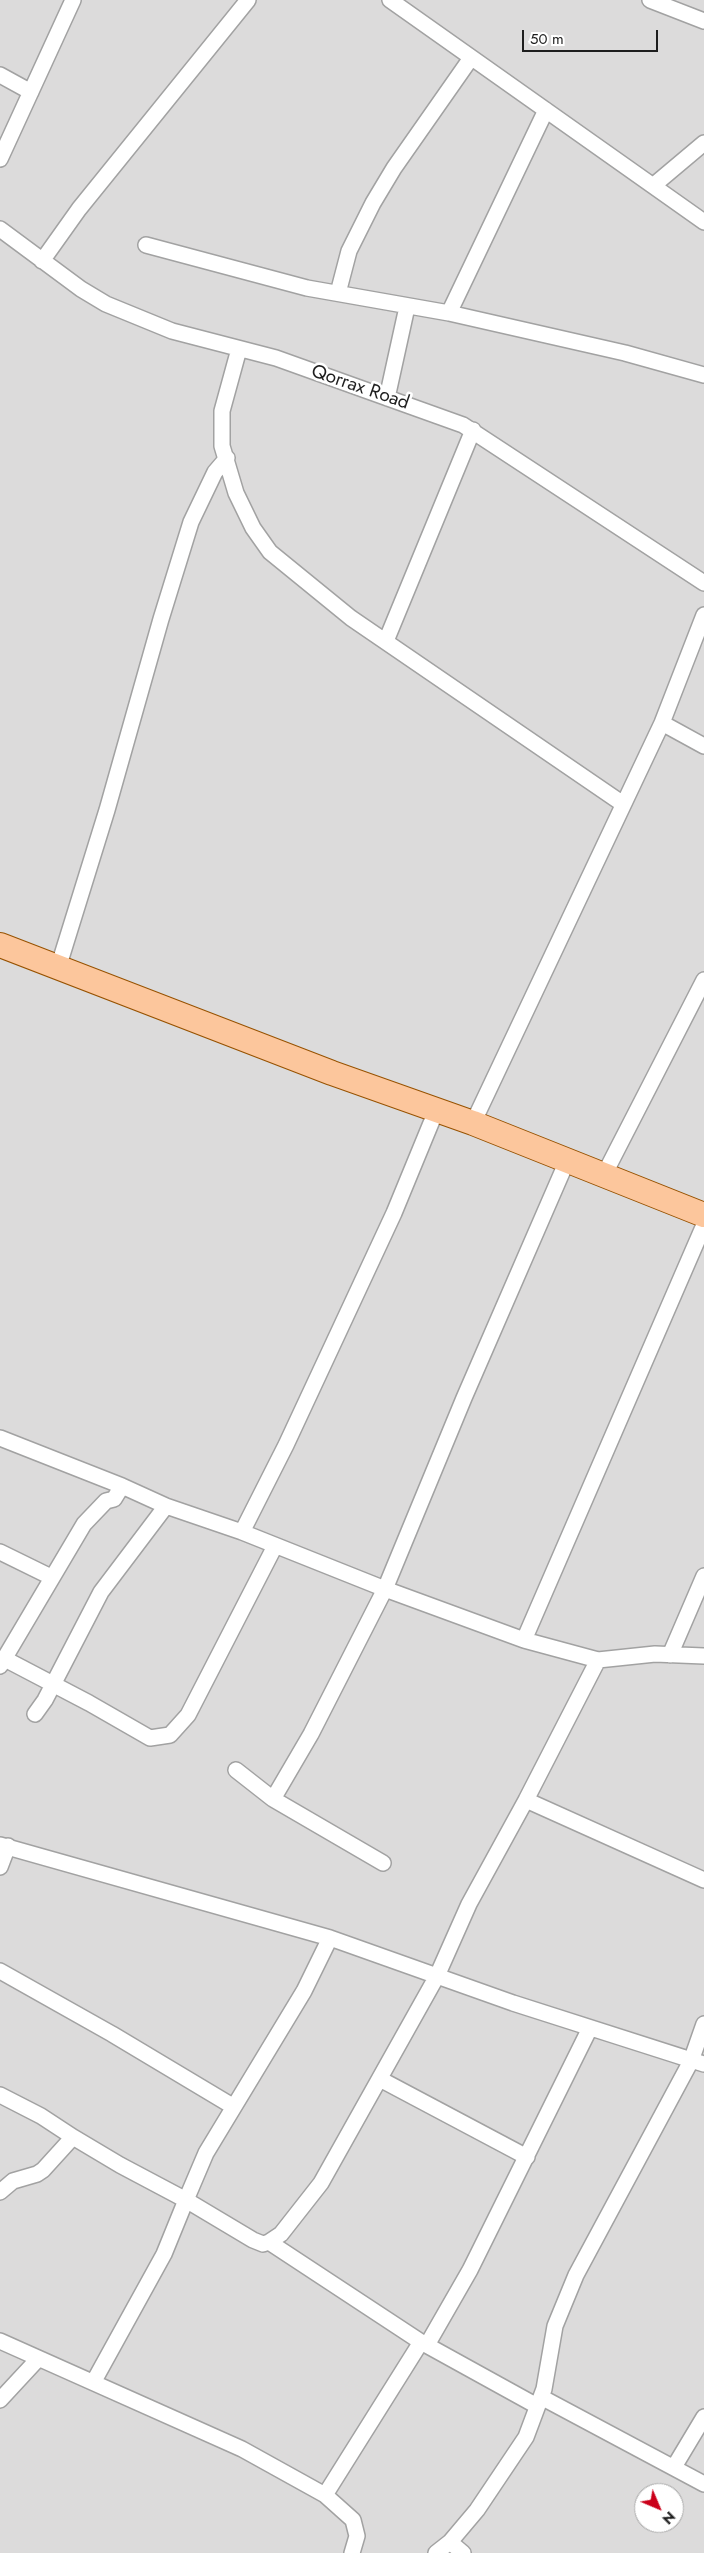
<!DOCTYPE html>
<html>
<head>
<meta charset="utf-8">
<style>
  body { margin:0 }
  #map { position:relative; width:704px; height:2553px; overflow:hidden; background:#efeae4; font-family:Jost,sans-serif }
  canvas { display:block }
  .north { position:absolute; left:634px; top:2483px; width:50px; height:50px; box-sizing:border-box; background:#fff; border:1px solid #a5a5a5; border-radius:50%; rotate:135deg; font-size:14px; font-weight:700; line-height:20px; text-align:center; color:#1e1e1e }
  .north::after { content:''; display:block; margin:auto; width:18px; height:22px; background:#cb001a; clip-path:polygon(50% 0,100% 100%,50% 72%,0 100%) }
  .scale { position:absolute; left:522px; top:30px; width:136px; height:22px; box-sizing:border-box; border:2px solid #1e1e1e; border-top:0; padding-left:6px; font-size:15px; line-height:18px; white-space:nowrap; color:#1e1e1e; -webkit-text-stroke:4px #fff; paint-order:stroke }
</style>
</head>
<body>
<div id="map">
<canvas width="704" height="2553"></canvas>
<div class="north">N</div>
<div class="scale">50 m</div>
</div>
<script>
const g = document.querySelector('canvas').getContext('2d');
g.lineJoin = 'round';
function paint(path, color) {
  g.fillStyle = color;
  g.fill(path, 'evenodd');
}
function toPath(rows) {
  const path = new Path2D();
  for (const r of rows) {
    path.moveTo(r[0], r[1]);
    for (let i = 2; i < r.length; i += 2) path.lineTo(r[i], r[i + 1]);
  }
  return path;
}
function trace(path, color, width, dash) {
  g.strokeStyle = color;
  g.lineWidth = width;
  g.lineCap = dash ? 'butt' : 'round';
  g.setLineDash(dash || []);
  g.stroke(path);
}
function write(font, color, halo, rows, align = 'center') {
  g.font = font + ' Jost,sans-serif';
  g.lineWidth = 5;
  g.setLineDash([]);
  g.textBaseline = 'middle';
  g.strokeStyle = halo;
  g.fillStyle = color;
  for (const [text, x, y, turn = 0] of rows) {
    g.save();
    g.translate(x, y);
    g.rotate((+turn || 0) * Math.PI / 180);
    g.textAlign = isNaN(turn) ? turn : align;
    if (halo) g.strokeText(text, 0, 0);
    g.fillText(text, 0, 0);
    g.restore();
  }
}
paint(toPath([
  [0,0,704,0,704,2553,0,2553],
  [644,2493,674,2493,674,2523,644,2523]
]), '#dcdbdb');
const minor = toPath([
  [390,0,704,222],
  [650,0,704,21],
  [0,75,31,92],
  [0,159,73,0],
  [654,185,704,143],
  [0,229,81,289,106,304,172,331,276,358,463,425,704,583],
  [146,245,307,288,449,313,625,353,704,375],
  [42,261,79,209,248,0],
  [338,293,349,251,373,203,394,168,471,58],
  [449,313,546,110],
  [239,349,222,411,222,446,236,493,253,528,270,552,351,618,623,804],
  [387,398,407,307],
  [386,641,473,430],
  [662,723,704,746],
  [58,968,107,810,161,619,191,522,215,472,227,458],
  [473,1123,662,723,704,615],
  [604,1175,704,980],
  [0,1438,122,1486],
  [242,1532,286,1445,394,1213,436,1111],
  [0,1552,51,1577],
  [670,1655,704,1576],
  [3,1658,89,1703,150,1738,170,1735,188,1715,275,1546],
  [598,1660,655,1654,704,1656],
  [0,1666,84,1524,106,1501,114,1499,122,1486,166,1506,242,1532,385,1589,524,1640],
  [35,1714,45,1700,101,1592,166,1506],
  [236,1770,273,1799,383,1863],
  [273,1799,311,1734,385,1589,464,1398,567,1161],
  [526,1800,704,1880],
  [0,1845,330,1938,513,2003,704,2064],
  [0,1867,8,1846],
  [0,1971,112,2034,234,2107],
  [380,2079,527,2157],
  [0,2095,41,2116,73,2137],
  [0,2192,13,2181,37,2174,43,2170,73,2137,120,2165,186,2200,206,2153,304,1991,330,1938],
  [269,2242,421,2342,537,2406],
  [0,2341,242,2449,325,2495],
  [427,2345,470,2270,590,2028],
  [94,2381,164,2254,186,2200,253,2240,263,2244,269,2242,281,2234,321,2183,437,1976,469,1904,526,1800,598,1660,524,1640,704,1225],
  [541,2397,704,2484],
  [0,2400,38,2359],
  [674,2467,704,2417],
  [450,2542,463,2553],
  [352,2553,357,2536,353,2520,325,2495,421,2342],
  [436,2553,450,2542,477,2510,526,2437,544,2389,555,2326,576,2275,691,2061,704,2024]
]);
const primary = toPath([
  [0,945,332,1073,473,1123,704,1215]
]);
trace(minor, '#a2a2a2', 18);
trace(primary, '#975200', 26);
trace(minor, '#fff', 15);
trace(primary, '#fcc69c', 24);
write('19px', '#1e1e1e', '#fff', [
  ["Qorrax Road",360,388,19]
]);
</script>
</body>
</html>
